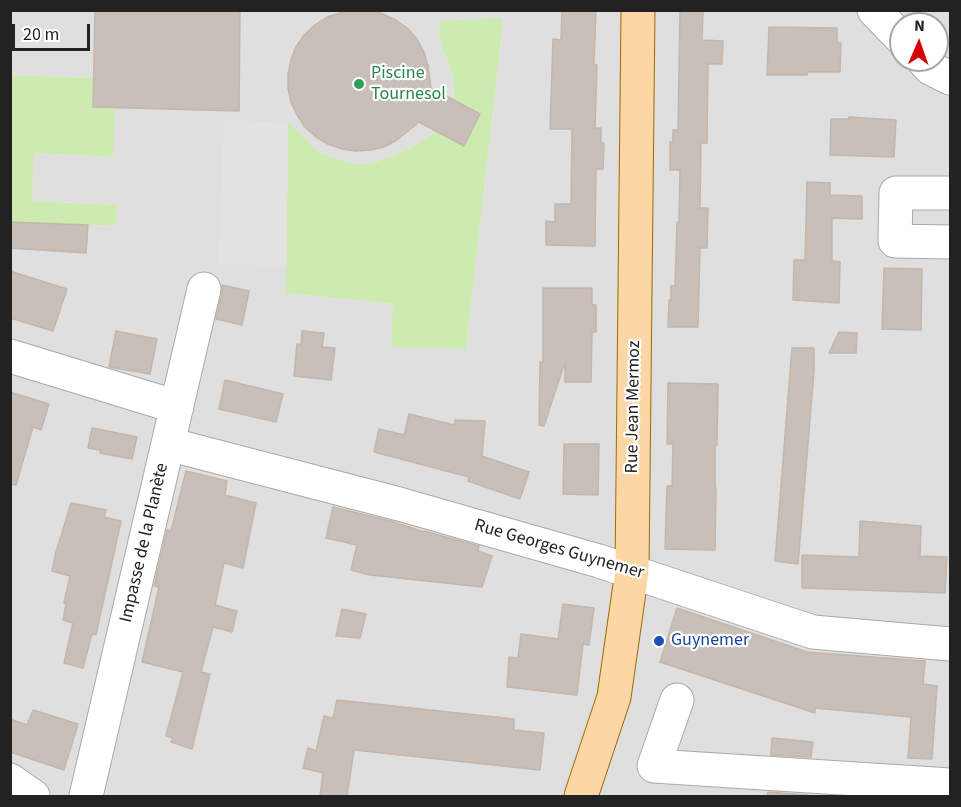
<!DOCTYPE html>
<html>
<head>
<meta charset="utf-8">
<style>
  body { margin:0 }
  #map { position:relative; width:961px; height:807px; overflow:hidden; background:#f2efe9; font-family:"Source Sans 3",sans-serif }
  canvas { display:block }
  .frame { position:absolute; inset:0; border:12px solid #222; pointer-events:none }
  .north { position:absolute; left:889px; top:12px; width:60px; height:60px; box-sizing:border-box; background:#fff; border:2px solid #a7a7a7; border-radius:50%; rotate:2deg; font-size:16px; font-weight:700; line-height:24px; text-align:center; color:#222 }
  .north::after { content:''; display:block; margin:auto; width:21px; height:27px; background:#d40000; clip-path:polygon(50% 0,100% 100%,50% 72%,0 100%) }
  .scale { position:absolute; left:12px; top:24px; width:78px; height:27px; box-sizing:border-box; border:3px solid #222; border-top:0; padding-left:8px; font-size:18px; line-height:21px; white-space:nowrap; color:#222; -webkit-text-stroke:4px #fff; paint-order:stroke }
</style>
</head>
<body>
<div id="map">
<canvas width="961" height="807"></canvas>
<div class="frame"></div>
<div class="north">N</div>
<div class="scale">20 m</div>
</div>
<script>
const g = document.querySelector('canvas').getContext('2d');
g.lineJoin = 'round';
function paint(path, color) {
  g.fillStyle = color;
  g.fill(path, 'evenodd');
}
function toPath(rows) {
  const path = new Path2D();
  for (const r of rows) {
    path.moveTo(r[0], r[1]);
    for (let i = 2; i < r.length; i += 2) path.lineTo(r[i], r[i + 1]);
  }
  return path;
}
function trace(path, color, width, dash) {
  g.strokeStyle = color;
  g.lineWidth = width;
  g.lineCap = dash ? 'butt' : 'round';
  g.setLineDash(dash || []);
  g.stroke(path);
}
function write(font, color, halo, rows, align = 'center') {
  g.font = font + ' "Source Sans 3",sans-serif';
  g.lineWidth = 4.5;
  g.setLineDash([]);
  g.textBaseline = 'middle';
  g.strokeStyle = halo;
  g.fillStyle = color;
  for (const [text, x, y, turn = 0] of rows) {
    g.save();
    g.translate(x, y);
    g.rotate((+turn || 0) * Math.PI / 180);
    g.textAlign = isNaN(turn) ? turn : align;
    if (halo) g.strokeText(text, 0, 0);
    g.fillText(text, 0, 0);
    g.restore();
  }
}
paint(toPath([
  [11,11,950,11,950,796,11,796,11,222,115,226,117,205,32,201,34,153,113,157,114,109,93,107,94,78,11,75],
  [502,19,502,31,466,349,394,304,286,293,288,123,297,129,312,146,321,153,350,163,368,164,390,157,414,146,464,146,480,114,453,99,454,84,450,66,443,52,438,32,441,22],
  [901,24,937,24,937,60,901,60]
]), '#e0dfdf');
paint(toPath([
  [502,18,502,31,466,349,391,347,393,304,286,293,288,123,297,129,312,146,321,153,350,163,368,164,390,157,414,146,437,132,464,145,480,114,453,100,454,84,450,66,443,52,438,32,441,21],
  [11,75,94,78,93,107,115,109,113,157,34,153,32,201,117,205,116,226,11,222]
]), '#cdebb0');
paint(toPath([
  [224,120,288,123,286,266,218,264]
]), '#e2e2e2');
const building = toPath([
  [95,10,240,10,239,111,93,107,95,10],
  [350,10,370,10,383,14,396,20,407,28,417,39,424,52,428,66,431,88,480,114,464,146,419,122,397,140,384,147,370,150,356,151,342,149,328,144,316,137,305,127,297,115,291,102,288,88,288,74,291,60,296,47,304,35,315,25,327,17,350,10],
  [562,10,596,10,594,65,597,65,595,128,601,128,601,143,604,143,603,169,596,169,595,246,546,245,546,221,555,222,555,204,571,204,572,129,550,129,553,39,561,40,562,10],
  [680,10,703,10,702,40,723,41,722,64,708,64,707,143,701,143,700,208,708,208,707,248,700,248,698,327,668,327,669,300,671,300,671,286,675,286,677,222,679,222,680,170,670,170,670,142,673,142,673,130,678,130,680,10],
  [769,27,837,28,837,43,841,43,840,72,807,72,807,75,767,75,769,27],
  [849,117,896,120,894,157,830,155,831,119,849,119,849,117],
  [807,182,830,183,830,195,862,196,862,219,832,218,832,261,840,262,839,303,793,300,794,260,805,260,807,182],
  [10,222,88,225,86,253,10,248,10,222],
  [884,268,922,269,921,330,882,329,884,268],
  [10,271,67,289,53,331,10,318,10,271],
  [222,285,249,291,242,325,216,319,222,293,222,285],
  [543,288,592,288,592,305,596,305,596,332,592,332,591,382,565,382,565,362,544,426,539,425,540,362,543,362,543,288],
  [116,331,157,339,150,374,109,367,116,331],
  [302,331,324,333,322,347,335,348,331,380,294,376,297,344,301,345,302,331],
  [839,332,857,333,856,353,829,353,839,332],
  [792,348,814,348,814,371,798,564,775,561,792,348],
  [225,380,283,394,276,422,219,409,225,380],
  [668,383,718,384,717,445,715,445,715,488,716,488,715,550,665,549,667,486,672,486,673,444,667,444,668,383],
  [10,392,49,404,41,430,33,427,16,485,10,484,10,392],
  [409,414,454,425,455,420,485,421,482,456,529,472,520,499,468,481,469,477,374,452,379,429,404,435,409,414],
  [92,428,137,437,132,459,100,453,100,450,88,448,92,428],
  [564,444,599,444,598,495,563,494,564,444],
  [186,471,227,481,225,495,256,503,243,568,224,563,215,605,237,611,232,632,213,627,201,672,210,674,192,749,171,742,173,738,166,736,183,672,142,662,159,587,154,586,167,530,171,531,186,471],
  [71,503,106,510,104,517,121,521,96,635,92,634,83,668,64,663,73,623,63,620,66,604,64,603,70,576,52,571,56,552,71,503],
  [333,507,394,522,424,532,424,531,479,546,478,551,492,556,482,587,370,575,351,570,357,545,326,538,333,507],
  [860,521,921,526,920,556,947,557,945,593,802,588,802,555,859,557,860,521],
  [563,604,594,608,589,645,583,644,577,695,507,687,509,657,518,658,521,634,558,639,563,604],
  [677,608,807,652,925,661,923,684,937,686,932,759,908,758,911,717,815,708,815,713,660,662,677,608],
  [342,609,366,614,360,638,336,636,342,609],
  [337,700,514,719,514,730,544,733,540,770,354,750,347,796,320,796,323,773,303,768,308,748,316,751,324,716,333,718,337,700],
  [33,710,78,724,64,770,10,752,10,719,27,725,33,710],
  [772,738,813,742,811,757,771,755,772,738],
  [768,792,808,795,808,796,767,796,768,792]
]);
paint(building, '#c7bfb8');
trace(building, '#c4b6ab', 1.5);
const minor = toPath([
  [874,10,901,38],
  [923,60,930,68,950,78],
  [950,193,896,193,895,241,950,242],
  [10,356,177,407],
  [168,444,399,504,599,561,813,632,950,644],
  [677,700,654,766,950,785],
  [10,780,33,796],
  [86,796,204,289]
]);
const major = toPath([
  [581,796,614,697,632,571,638,10]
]);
trace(minor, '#a9a9a9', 35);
trace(major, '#a06b00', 35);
trace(minor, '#fff', 33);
trace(major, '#fcd6a4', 33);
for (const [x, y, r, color] of [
  [359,84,6,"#2e9e5b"],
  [659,641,6,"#1a4fb4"]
]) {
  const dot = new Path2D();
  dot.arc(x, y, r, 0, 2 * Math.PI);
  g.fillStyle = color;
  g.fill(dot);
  trace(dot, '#fff', 2);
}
write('18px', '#27864d', '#fff', [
  ["Piscine",371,74],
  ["Tournesol",371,95]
], 'left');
write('18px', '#222', '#fff', [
  ["Rue Jean Mermoz",634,407,-89],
  ["Impasse de la Planète",145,543,-77],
  ["Rue Georges Guynemer",559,550,16]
]);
write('18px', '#164399', '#fff', [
  ["Guynemer",671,641]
], 'left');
</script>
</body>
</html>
